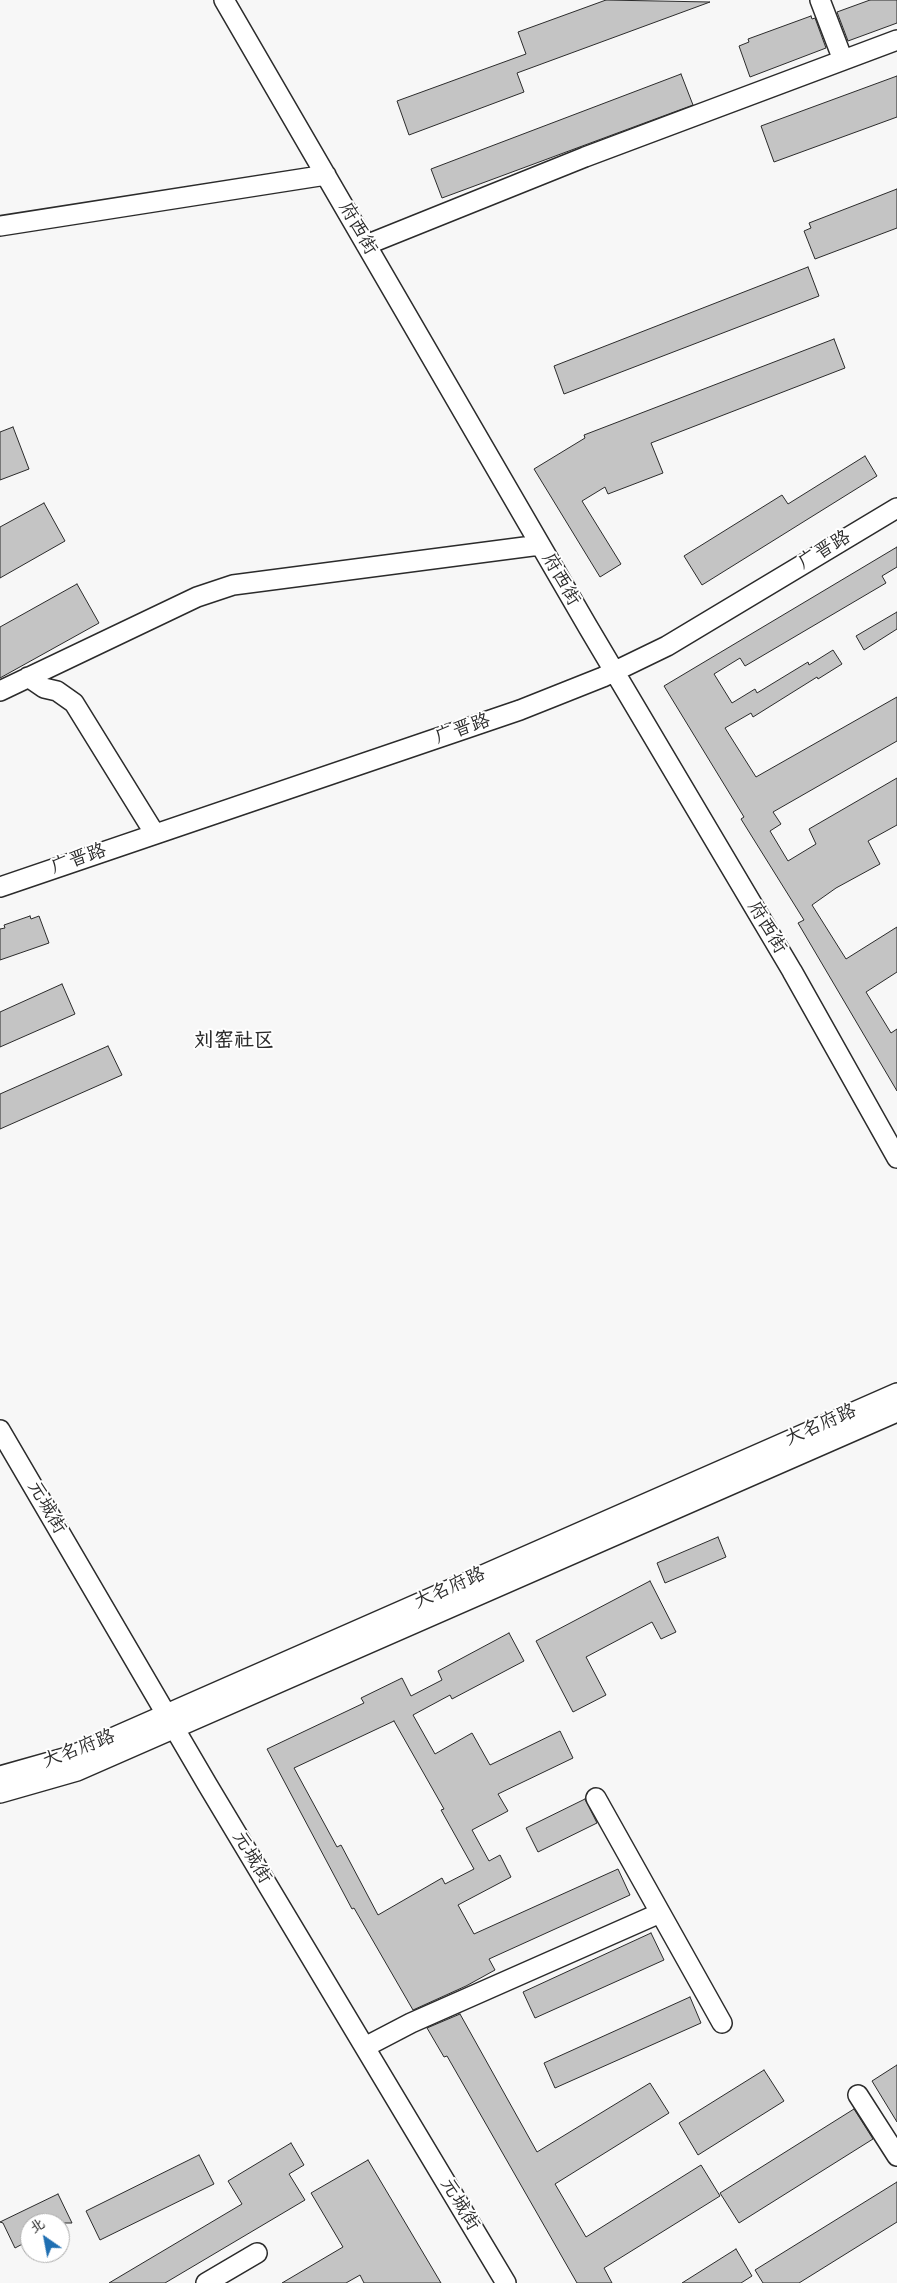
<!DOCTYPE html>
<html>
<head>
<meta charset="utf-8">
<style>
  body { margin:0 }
  #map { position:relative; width:897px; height:2283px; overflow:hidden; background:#f7f7f7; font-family:Mynerve,"LXGW WenKai TC",sans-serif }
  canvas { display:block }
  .north { position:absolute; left:20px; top:2213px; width:50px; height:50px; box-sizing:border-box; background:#fff; border:1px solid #aaa; border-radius:50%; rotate:327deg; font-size:14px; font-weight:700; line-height:20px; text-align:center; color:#2b2b2b }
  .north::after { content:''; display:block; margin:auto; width:18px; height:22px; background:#1f6fb2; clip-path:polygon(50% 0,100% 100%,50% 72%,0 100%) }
</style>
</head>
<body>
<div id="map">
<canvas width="897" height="2283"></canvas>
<div class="north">北</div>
</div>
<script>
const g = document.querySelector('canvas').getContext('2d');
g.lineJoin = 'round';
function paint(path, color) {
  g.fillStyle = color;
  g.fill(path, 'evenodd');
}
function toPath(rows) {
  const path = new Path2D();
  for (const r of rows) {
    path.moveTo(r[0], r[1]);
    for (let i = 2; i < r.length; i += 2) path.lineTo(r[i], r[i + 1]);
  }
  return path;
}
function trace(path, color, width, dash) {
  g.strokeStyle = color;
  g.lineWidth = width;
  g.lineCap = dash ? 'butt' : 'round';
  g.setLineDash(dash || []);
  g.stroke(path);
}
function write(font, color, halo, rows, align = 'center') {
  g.font = font + ' Mynerve,"LXGW WenKai TC",sans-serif';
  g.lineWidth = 4;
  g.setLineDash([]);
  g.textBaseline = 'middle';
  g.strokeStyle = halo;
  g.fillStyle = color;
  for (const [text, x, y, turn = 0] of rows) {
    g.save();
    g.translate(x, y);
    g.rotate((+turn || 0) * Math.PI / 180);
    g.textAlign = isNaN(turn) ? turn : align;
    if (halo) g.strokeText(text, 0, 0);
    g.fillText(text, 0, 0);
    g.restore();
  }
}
const building = toPath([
  [606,0,710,2,517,73,524,92,409,135,397,101,526,54,518,32,606,0],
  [870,0,897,0,897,23,848,41,837,12,870,0],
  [811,16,812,19,815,18,826,48,750,77,739,46,749,42,748,39,811,16],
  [681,74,693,105,442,198,431,169,681,74],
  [897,76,897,117,774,162,761,126,897,76],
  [897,189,897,228,815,259,804,231,811,228,809,223,897,189],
  [808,267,819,296,564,394,554,366,808,267],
  [834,339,845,368,651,443,663,473,608,494,605,487,582,501,621,564,600,577,534,469,585,438,584,435,834,339],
  [13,427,29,469,0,480,0,432,13,427],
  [865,456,877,476,702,585,684,556,782,495,788,504,865,456],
  [44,503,65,541,0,578,0,527,44,503],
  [897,547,897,567,882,576,886,583,745,666,740,658,714,674,732,703,755,689,757,693,808,662,809,665,833,650,842,664,818,679,817,677,753,717,751,713,725,728,756,777,897,697,897,741,773,812,781,824,770,831,788,861,816,844,809,829,897,778,897,825,868,841,880,864,836,888,812,905,846,959,897,927,897,972,866,992,891,1033,897,1029,897,1091,798,923,804,920,741,819,744,817,664,686,897,547],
  [77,584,99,623,0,678,0,627,77,584],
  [897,612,897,629,864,650,856,636,897,612],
  [30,916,31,919,39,916,49,943,0,960,0,929,5,928,4,925,30,916],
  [62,984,75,1014,0,1047,0,1012,62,984],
  [108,1046,122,1075,0,1129,0,1094,108,1046],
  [718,1537,726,1557,665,1583,657,1563,718,1537],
  [650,1581,676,1632,661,1639,652,1622,586,1657,606,1695,573,1712,536,1641,650,1581],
  [509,1633,524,1661,452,1699,450,1695,413,1715,435,1754,472,1733,490,1765,560,1731,573,1758,498,1794,508,1811,472,1830,489,1861,500,1855,511,1877,458,1905,474,1934,618,1869,630,1895,489,1959,495,1970,466,1986,413,2010,354,1908,352,1909,267,1749,364,1703,361,1698,402,1678,411,1696,442,1680,438,1671,509,1633],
  [394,1721,444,1809,441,1810,474,1869,445,1884,442,1878,378,1915,341,1845,337,1847,294,1768,394,1721],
  [585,1799,597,1823,538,1852,526,1828,585,1799],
  [651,1933,664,1960,535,2018,523,1992,651,1933],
  [690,1997,701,2023,555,2088,544,2063,690,1997],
  [460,2014,537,2152,650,2083,669,2113,555,2184,586,2237,701,2165,720,2196,604,2268,612,2283,577,2283,447,2056,444,2057,427,2028,460,2014],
  [897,2065,897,2122,872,2081,897,2065],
  [764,2070,784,2101,698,2155,679,2123,764,2070],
  [854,2109,873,2139,739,2223,720,2193,854,2109],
  [291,2143,304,2165,289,2174,305,2200,165,2283,109,2283,242,2204,228,2181,291,2143],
  [199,2155,214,2184,100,2240,86,2211,199,2155],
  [368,2160,441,2283,364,2283,360,2275,346,2283,282,2283,343,2247,311,2193,368,2160],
  [897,2182,897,2222,799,2283,763,2283,755,2270,897,2182],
  [58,2194,72,2223,30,2223,30,2240,15,2248,3,2223,0,2222,58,2194],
  [736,2249,752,2276,741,2283,682,2283,736,2249]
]);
paint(building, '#c4c4c4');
trace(building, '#2b2b2b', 1);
const minor = toPath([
  [224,0,588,627,792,971,897,1158],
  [820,0,843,60],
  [0,226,326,175],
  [366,245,585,157,897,40],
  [28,677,44,688,57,691,74,703,155,834],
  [0,691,197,597,233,585,540,545],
  [0,887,520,710,603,677,667,646,897,508],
  [0,1430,207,1784,506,2283],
  [0,1776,71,1756,897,1393],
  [0,1793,77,1771,897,1412],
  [596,1798,722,2023],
  [365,2047,411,2023,660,1913],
  [858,2095,897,2156],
  [206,2283,257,2253]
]);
trace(minor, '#2b2b2b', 22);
trace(minor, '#fff', 19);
write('19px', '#2b2b2b', '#fff', [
  ["府西街",357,229,60],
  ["广晋路",825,551,-31],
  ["府西街",560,580,60],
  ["广晋路",463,730,-19],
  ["广晋路",79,860,-19],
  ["府西街",766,928,59],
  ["大名府路",821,1426,-24],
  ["元城街",46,1508,60],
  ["大名府路",450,1589,-24],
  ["大名府路",79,1750,-21],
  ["元城街",251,1858,59],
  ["元城街",459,2205,59]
]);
write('bold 20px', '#2b2b2b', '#fff', [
  ["刘窑社区",234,1042]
]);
</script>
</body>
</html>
